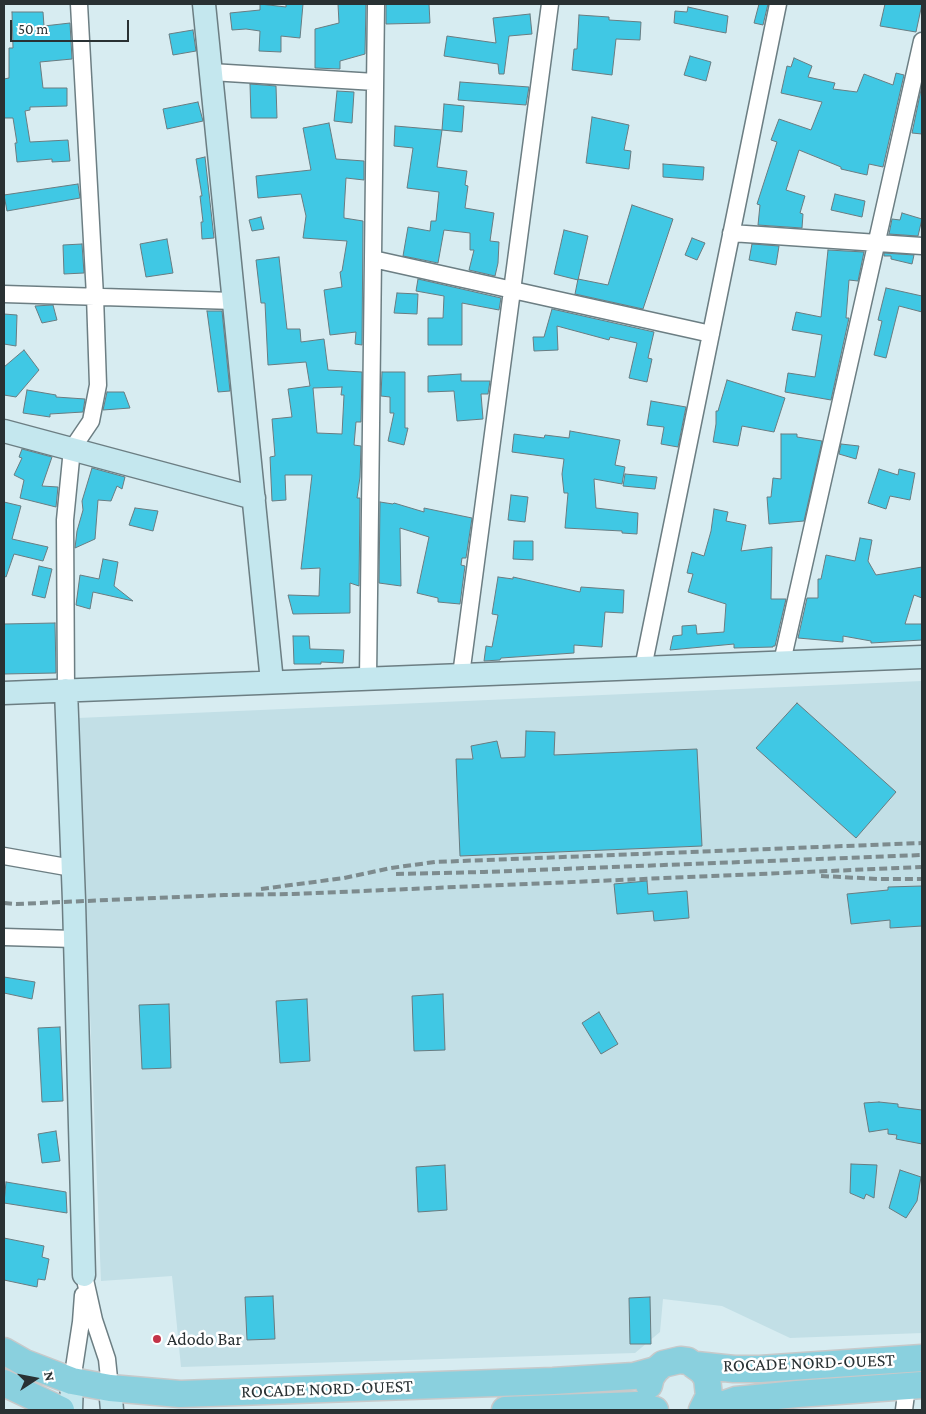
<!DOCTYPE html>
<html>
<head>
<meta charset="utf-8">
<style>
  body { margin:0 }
  #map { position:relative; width:926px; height:1414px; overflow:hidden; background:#d7ecf1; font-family:"Crimson Pro",serif }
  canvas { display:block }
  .frame { position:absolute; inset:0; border:5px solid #293133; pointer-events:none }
  .north { position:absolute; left:10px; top:1354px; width:50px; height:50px; -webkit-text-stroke:4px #fff; paint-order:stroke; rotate:79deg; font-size:14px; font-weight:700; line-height:20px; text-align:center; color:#293133 }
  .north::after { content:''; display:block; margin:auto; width:18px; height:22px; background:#293133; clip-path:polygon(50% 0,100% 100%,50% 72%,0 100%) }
  .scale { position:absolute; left:10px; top:20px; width:119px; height:22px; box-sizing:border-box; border:2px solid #293133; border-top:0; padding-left:6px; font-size:15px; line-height:18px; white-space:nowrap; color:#293133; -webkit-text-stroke:4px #fff; paint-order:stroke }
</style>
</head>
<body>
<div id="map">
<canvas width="926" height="1414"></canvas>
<div class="frame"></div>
<div class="north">N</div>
<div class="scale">50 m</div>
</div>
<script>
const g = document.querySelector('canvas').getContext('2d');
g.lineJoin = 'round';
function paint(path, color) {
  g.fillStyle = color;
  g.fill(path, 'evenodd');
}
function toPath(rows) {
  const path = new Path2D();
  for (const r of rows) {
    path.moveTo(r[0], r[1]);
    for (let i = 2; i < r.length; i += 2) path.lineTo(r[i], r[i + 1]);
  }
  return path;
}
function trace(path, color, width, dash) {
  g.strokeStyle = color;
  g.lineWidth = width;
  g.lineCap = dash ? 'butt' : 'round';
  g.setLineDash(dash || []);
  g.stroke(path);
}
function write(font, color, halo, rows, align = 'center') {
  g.font = font + ' "Crimson Pro",serif';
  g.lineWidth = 5;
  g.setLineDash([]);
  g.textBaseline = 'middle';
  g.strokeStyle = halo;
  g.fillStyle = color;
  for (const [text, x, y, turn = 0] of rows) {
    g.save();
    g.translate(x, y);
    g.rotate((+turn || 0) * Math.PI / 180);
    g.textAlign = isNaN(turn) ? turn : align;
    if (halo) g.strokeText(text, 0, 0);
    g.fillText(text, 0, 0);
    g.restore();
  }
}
paint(toPath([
  [922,681,922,1333,790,1338,722,1306,663,1299,660,1332,635,1353,181,1367,172,1276,101,1281,78,718]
]), '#c2dfe6');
const building = toPath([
  [260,4,286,7,286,4,303,4,300,38,281,36,281,52,259,51,260,31,246,29,232,30,230,13,260,10,260,4],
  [338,4,366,4,365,54,340,61,340,69,315,68,315,29,339,23,338,4],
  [386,4,429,4,430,23,386,24,386,4],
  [759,4,768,4,763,25,754,23,759,4],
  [885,4,922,4,916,32,880,26,885,4],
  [688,7,728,16,726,33,674,23,675,11,687,12,688,7],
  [12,12,43,12,44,26,70,23,72,59,40,62,43,88,67,88,67,106,30,107,30,110,25,111,30,142,68,140,70,161,52,162,52,159,17,162,15,143,17,143,13,118,4,118,4,79,9,78,9,48,13,48,12,12],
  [530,14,532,34,509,36,504,74,499,74,498,64,444,56,447,36,496,43,493,18,530,14],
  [579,15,609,17,609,20,641,22,640,40,616,39,612,75,572,70,574,49,577,49,579,15],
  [193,30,196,51,173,55,169,34,193,30],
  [690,56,711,62,706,81,684,75,690,56],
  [794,58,812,66,808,77,835,83,833,89,857,92,864,74,893,85,896,73,904,75,883,167,869,164,867,175,841,169,841,167,799,150,786,190,805,196,800,213,803,214,802,228,758,225,760,205,757,204,777,142,771,140,779,119,811,130,822,102,781,93,787,66,791,67,794,58],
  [460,82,529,87,526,105,458,100,460,82],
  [250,84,276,86,277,118,251,118,250,84],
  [922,85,922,134,912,133,922,85],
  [337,91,354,92,352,123,334,121,337,91],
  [198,102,203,121,167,129,163,109,198,102],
  [444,104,464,106,462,132,442,130,444,104],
  [592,117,629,125,624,150,631,151,629,169,586,163,592,117],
  [329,123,336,159,364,161,364,180,346,178,344,212,344,218,363,221,362,345,355,344,356,332,330,335,324,290,342,287,340,272,342,271,347,241,303,238,306,216,301,194,258,198,256,176,311,170,303,128,329,123],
  [395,126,442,130,437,167,467,171,465,185,468,186,465,208,494,213,490,241,499,242,498,263,495,276,469,270,474,250,470,250,470,233,444,230,438,263,403,256,408,227,430,231,431,221,436,221,439,192,407,188,413,148,394,146,395,126],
  [205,157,214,238,202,239,201,222,203,222,200,196,202,196,196,159,205,157],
  [663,164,704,167,703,180,663,177,663,164],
  [78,184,80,198,7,211,4,195,78,184],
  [835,194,865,201,862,217,831,210,835,194],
  [632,205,673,219,643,309,575,294,578,279,608,285,632,205],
  [902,213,922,219,918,236,889,234,892,219,900,220,902,213],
  [261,217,264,229,252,231,249,220,261,217],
  [564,230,588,236,578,280,554,274,564,230],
  [692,238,705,243,697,260,685,255,692,238],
  [167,239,173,273,146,277,140,244,167,239],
  [82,244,84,273,64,274,63,245,82,244],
  [752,244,779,246,776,265,749,260,752,244],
  [828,250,864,252,858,281,849,280,846,318,849,318,831,400,785,392,788,373,815,377,822,335,792,330,796,312,821,317,828,250],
  [884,253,914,255,912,264,891,259,891,256,884,256,884,253],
  [279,257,287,329,300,329,301,342,324,339,328,370,362,372,361,422,356,422,354,445,361,446,360,477,357,498,360,498,359,586,350,583,350,613,293,614,288,595,319,596,320,568,301,569,312,475,285,475,286,500,272,501,270,457,275,456,272,419,292,417,288,389,310,386,306,362,268,365,265,303,261,303,256,260,279,257],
  [342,387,341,395,344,395,342,434,317,433,313,388,342,387],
  [418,279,501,298,499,310,462,303,462,345,428,345,428,318,443,318,444,296,416,291,418,279],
  [886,288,922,296,922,312,899,306,886,358,874,355,882,321,878,320,886,288],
  [397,293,418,294,417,314,394,313,397,293],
  [53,305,57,320,42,323,35,306,53,305],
  [552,309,654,332,648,358,652,359,647,382,629,378,637,343,610,337,609,340,557,326,558,350,534,351,533,337,544,337,552,309],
  [207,311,222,311,230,391,218,392,207,311],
  [4,314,17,315,16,346,4,344,4,314],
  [24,350,39,370,16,397,4,395,4,367,24,350],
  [382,372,405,372,405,428,408,428,404,445,388,441,394,413,390,413,390,397,381,396,382,372],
  [461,374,461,381,490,381,488,394,481,394,483,419,457,421,454,391,428,392,428,376,461,374],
  [727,380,785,398,774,432,742,426,738,446,713,442,716,424,716,411,718,411,727,380],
  [27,390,56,395,56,397,85,399,83,412,50,414,50,417,23,413,27,390],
  [107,392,124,392,130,408,103,410,107,392],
  [651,401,686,407,678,447,661,444,664,427,647,425,651,401],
  [570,431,620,440,615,465,625,467,622,484,594,479,596,508,638,513,637,534,622,533,622,531,565,528,568,493,564,493,562,474,564,459,512,452,514,434,544,438,545,435,569,438,570,431],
  [781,434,797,434,797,437,822,441,804,521,769,524,767,497,771,497,773,478,781,479,781,434],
  [841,444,859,446,856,459,839,454,841,444],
  [22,449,52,457,42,486,58,487,56,507,20,498,24,480,14,475,22,458,19,457,22,449],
  [92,468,125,477,122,489,117,486,111,501,98,500,95,539,75,548,77,531,83,510,82,501,92,468],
  [879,469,898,475,899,469,915,473,910,500,890,496,886,509,868,503,879,469],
  [625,474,657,477,655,489,623,486,625,474],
  [511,495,528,497,525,522,508,520,511,495],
  [4,502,21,506,12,539,48,547,43,561,14,554,6,577,4,576,4,502],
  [380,502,393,504,394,503,424,512,424,508,472,518,466,558,462,558,461,565,465,566,460,604,438,602,438,598,417,593,429,537,400,528,401,586,379,583,380,502],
  [135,508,158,511,153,531,129,525,135,508],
  [714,509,728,512,726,521,746,525,741,551,772,547,771,599,786,599,775,646,773,646,773,647,734,648,734,644,670,650,673,636,682,635,682,626,696,625,697,634,724,632,726,604,688,592,693,574,687,573,692,552,704,556,711,531,714,509],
  [860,538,872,540,868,561,876,575,922,567,922,598,914,595,905,624,922,624,922,640,871,643,871,641,843,636,843,642,798,638,807,598,818,598,818,579,821,579,826,555,855,561,860,538],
  [514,541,533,541,533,560,513,559,514,541],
  [103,559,118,562,114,586,133,601,93,592,90,609,76,605,80,575,99,579,103,559],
  [39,566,52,569,45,598,32,595,39,566],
  [498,577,513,579,513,577,580,592,581,587,624,590,623,613,605,612,602,647,574,645,574,653,501,658,500,660,484,661,486,646,492,647,498,615,492,614,498,577],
  [55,623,56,673,4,674,4,624,55,623],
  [293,636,309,636,310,649,344,650,343,663,321,662,321,664,294,664,293,636],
  [797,703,896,792,856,838,756,748,797,703],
  [526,731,555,732,554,755,697,749,702,846,460,856,456,759,473,759,471,746,497,741,501,758,525,757,526,731],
  [647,881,648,894,687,891,689,918,654,921,653,911,617,914,614,884,647,881],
  [922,886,922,926,890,928,890,920,851,924,847,894,888,890,888,887,922,886],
  [4,977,35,982,32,999,4,993,4,977],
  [443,994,445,1050,414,1051,412,996,443,994],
  [307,999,310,1061,280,1063,276,1001,307,999],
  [169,1004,171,1068,142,1069,139,1005,169,1004],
  [599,1012,618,1044,601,1054,582,1023,599,1012],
  [60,1027,63,1101,42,1102,38,1028,60,1027],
  [879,1102,898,1104,898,1107,922,1110,922,1144,896,1139,897,1135,888,1134,888,1129,869,1132,864,1103,879,1102],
  [56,1131,60,1161,42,1163,38,1134,56,1131],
  [851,1164,877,1165,874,1198,866,1194,864,1199,850,1193,851,1164],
  [445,1165,447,1210,418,1212,416,1167,445,1165],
  [900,1170,921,1177,917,1201,906,1218,889,1208,900,1170],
  [6,1182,66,1192,67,1213,4,1203,6,1182],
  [4,1238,44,1246,42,1257,49,1259,45,1280,38,1279,37,1287,4,1280,4,1238],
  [273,1296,275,1339,247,1340,245,1297,273,1296],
  [650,1297,651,1344,630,1344,629,1298,650,1297]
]);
paint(building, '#40c8e4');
trace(building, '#697c81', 1);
const street = toPath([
  [211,72,375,82],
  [731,233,922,246],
  [373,259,711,334],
  [4,294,234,301],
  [782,662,922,41],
  [643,668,778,4],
  [461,675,550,4],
  [368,678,376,4],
  [66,690,65,520,72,449,91,421,98,385,95,296,79,4],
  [4,856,72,868],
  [4,937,74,939],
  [84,1275,94,1320,107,1359,110,1388],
  [72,1381,81,1322,83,1295],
  [904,1410,907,1386]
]);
const secondary = toPath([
  [204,4,272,682],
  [4,431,254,498],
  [66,690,74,901,84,1275],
  [4,693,922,657],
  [110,1388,112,1410],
  [71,1410,72,1381]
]);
const primary = toPath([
  [4,1351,25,1363,72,1381,110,1388,180,1394,553,1381,634,1376,656,1370],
  [696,1365,734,1369,760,1369,922,1358],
  [4,1383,61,1410],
  [649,1385,651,1377,656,1370,663,1364,680,1360,688,1361,702,1371,707,1378,709,1396,702,1410],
  [505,1410,637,1405,655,1410],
  [707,1410,736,1400,797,1394,922,1385]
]);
trace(street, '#6c7e83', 19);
trace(secondary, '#6c7e83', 25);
trace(primary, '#c7c9ca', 29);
trace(street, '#fff', 16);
trace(secondary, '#c4e7ee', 22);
trace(primary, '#8ad0de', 26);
trace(toPath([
  [396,874,484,872,922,855],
  [821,876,879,879,922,879],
  [261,889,344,878,391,868,435,862,922,843],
  [4,903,16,904,224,895,293,894,922,867]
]), '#7d8b8e', 4, [8, 4]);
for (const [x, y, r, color] of [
  [157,1339,5,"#c33348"]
]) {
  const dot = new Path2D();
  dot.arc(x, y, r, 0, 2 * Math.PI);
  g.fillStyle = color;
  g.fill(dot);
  trace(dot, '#fff', 2);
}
write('18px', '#293133', '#fff', [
  ["Adodo Bar",167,1339]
], 'left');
write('18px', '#293133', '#fff', [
  ["ROCADE NORD-OUEST",809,1363,-2],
  ["ROCADE NORD-OUEST",327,1389,-2]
]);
</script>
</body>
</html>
